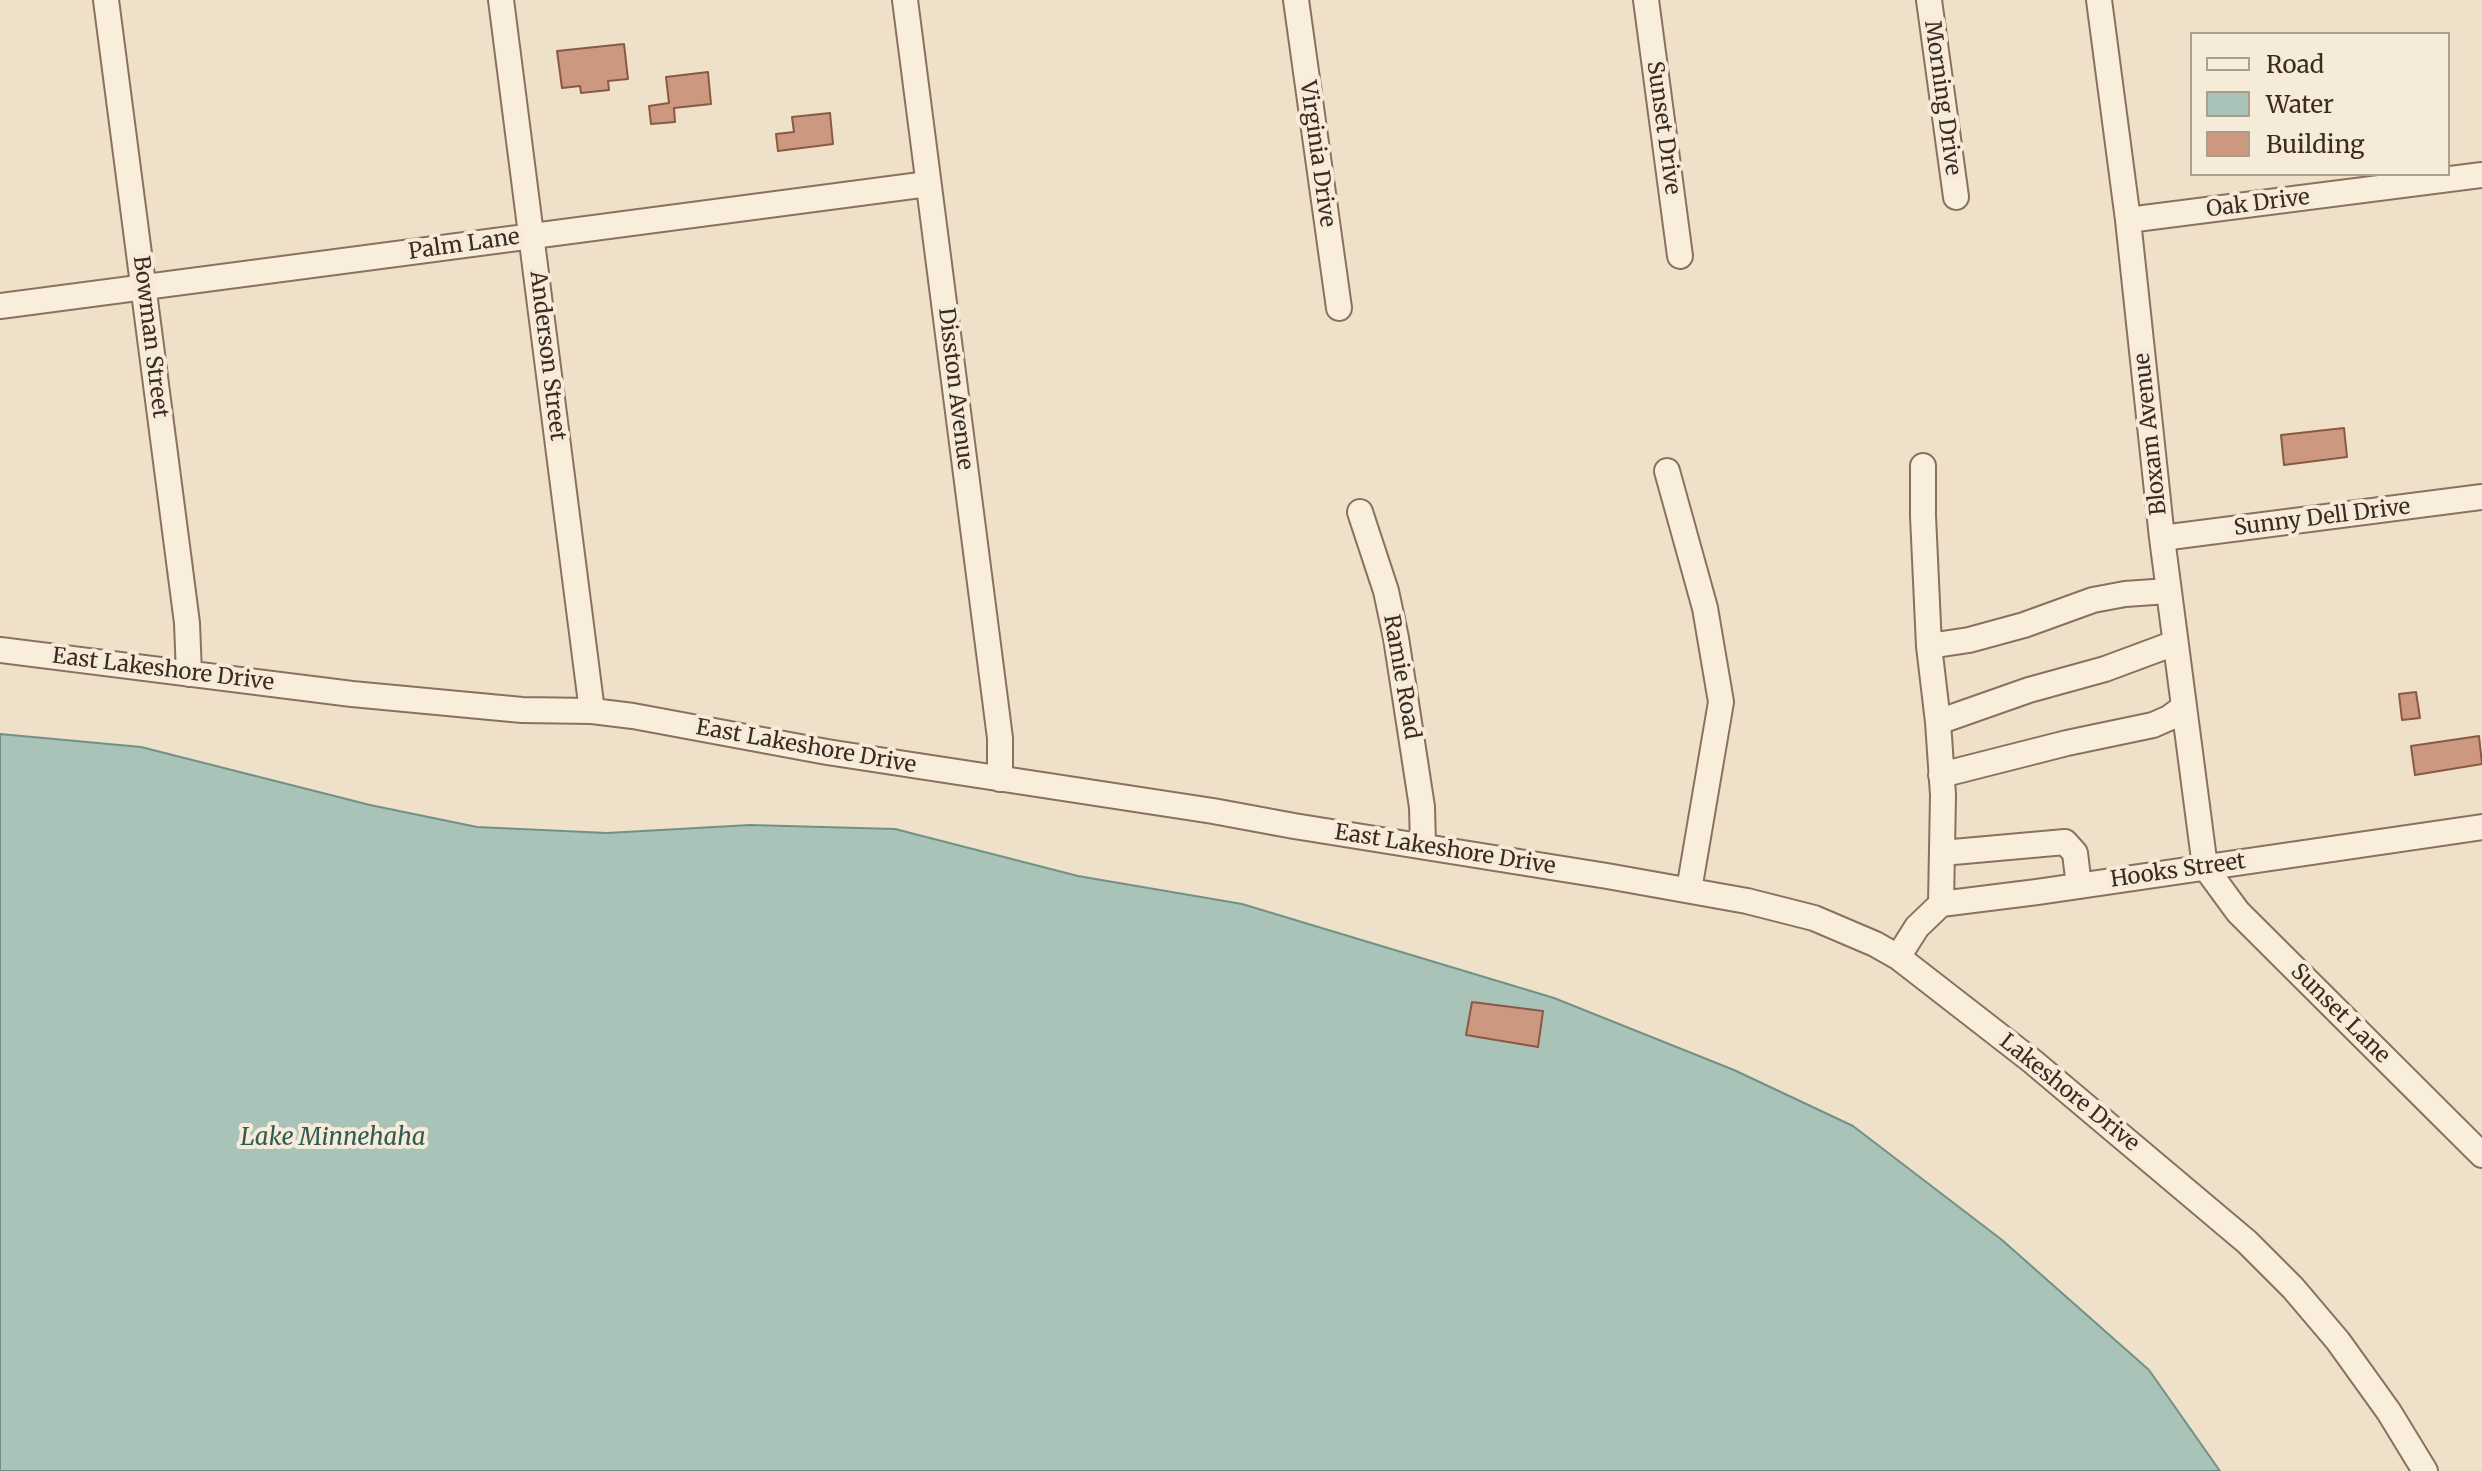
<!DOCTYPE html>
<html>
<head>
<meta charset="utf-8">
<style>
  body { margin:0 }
  #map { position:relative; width:2482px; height:1471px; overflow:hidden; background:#eee0c9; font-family:Merriweather,serif }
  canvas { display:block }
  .legend { position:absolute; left:2190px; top:32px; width:260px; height:144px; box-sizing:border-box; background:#f6ebd8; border:2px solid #ab9e8f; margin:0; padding:10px 14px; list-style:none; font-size:24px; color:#3b2b21 }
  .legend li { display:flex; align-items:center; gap:16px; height:40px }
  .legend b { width:40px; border:2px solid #ab9e8f }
</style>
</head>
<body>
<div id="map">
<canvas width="2482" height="1471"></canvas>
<ul class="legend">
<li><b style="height:10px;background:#f9eedc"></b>Road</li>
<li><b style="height:22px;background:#a9c3b9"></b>Water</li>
<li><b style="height:22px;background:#cc987f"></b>Building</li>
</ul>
</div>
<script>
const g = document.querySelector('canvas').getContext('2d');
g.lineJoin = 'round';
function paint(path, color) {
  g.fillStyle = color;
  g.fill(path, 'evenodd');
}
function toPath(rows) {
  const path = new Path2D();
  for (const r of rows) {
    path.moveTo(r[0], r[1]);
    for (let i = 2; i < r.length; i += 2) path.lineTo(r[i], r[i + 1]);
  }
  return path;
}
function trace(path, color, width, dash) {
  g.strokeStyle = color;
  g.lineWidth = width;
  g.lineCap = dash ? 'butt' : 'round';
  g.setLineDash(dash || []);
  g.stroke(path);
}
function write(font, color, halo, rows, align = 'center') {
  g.font = font + ' Merriweather,serif';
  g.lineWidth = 8;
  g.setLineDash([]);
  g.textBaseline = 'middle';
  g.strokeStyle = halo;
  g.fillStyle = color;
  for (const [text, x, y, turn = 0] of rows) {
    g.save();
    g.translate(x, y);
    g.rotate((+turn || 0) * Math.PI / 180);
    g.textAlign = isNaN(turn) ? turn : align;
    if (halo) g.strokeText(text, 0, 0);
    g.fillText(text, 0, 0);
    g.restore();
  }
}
const water = toPath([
  [0,734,141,747,370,805,477,827,607,833,750,825,895,829,1078,876,1242,904,1554,998,1734,1070,1853,1126,2002,1240,2149,1370,2220,1471,0,1471,0,734]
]);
paint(water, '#a9c3b9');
trace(water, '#709186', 2);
const building = toPath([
  [624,44,628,79,608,81,609,90,581,93,580,86,562,88,557,51,624,44],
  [708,72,711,104,674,108,675,122,651,124,649,106,669,103,666,77,708,72],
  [830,113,833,144,778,151,776,134,794,132,792,117,830,113],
  [2344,428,2347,457,2284,465,2281,435,2344,428],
  [2416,692,2420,718,2402,720,2399,694,2416,692],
  [2479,736,2482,764,2415,775,2411,746,2479,736],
  [1472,1002,1543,1011,1538,1047,1466,1035,1472,1002]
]);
paint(building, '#cc987f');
trace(building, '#8a5943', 2);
const minor = toPath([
  [106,0,187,623,189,674],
  [501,0,592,711],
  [905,0,1000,738,1000,779],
  [1296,0,1339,308],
  [1646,0,1680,256],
  [1929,0,1956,197],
  [2099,0,2128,220,2162,538,2205,867,2238,912,2482,1155],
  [2128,220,2482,175],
  [0,306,928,184],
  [1923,466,1923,516,1929,646,1938,722,1943,795,1941,904],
  [1667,471,1705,608,1721,702,1689,890],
  [1360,512,1386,591,1396,638,1422,807,1423,845],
  [2162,538,2482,497],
  [1929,646,1969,640,2024,625,2093,600,2125,594,2168,591],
  [0,650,352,694,522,710,592,711,633,716,827,752,1213,811,1294,826,1607,876,1747,901,1814,918,1875,944,1898,957,2032,1061,2247,1242,2293,1288,2338,1341,2389,1412,2425,1471],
  [1938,722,2029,690,2105,669,2175,643],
  [1941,775,2067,743,2153,725,2169,718,2184,707],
  [1942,853,2065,842,2075,853,2079,886],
  [1898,957,1917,927,1941,904,2037,892,2482,827]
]);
trace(minor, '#8b715d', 28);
trace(minor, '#f9eedc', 24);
write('22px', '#3b2b21', '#f6ebd8', [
  ["Morning Drive",1942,98,82],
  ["Sunset Drive",1663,128,82],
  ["Virginia Drive",1317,154,82],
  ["Oak Drive",2258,204,-7],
  ["Palm Lane",464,245,-8],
  ["Bowman Street",150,337,83],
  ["Anderson Street",547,356,83],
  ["Disston Avenue",955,389,83],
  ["Bloxam Avenue",2151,434,-96],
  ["Sunny Dell Drive",2322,518,-7],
  ["East Lakeshore Drive",163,670,7],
  ["Ramie Road",1401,677,80],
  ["East Lakeshore Drive",806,747,10],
  ["East Lakeshore Drive",1445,850,9],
  ["Hooks Street",2178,871,-8],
  ["Sunset Lane",2340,1014,45],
  ["Lakeshore Drive",2069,1093,39]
]);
write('italic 24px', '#305b54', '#f6ebd8', [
  ["Lake Minnehaha",333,1138]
]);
</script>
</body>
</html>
